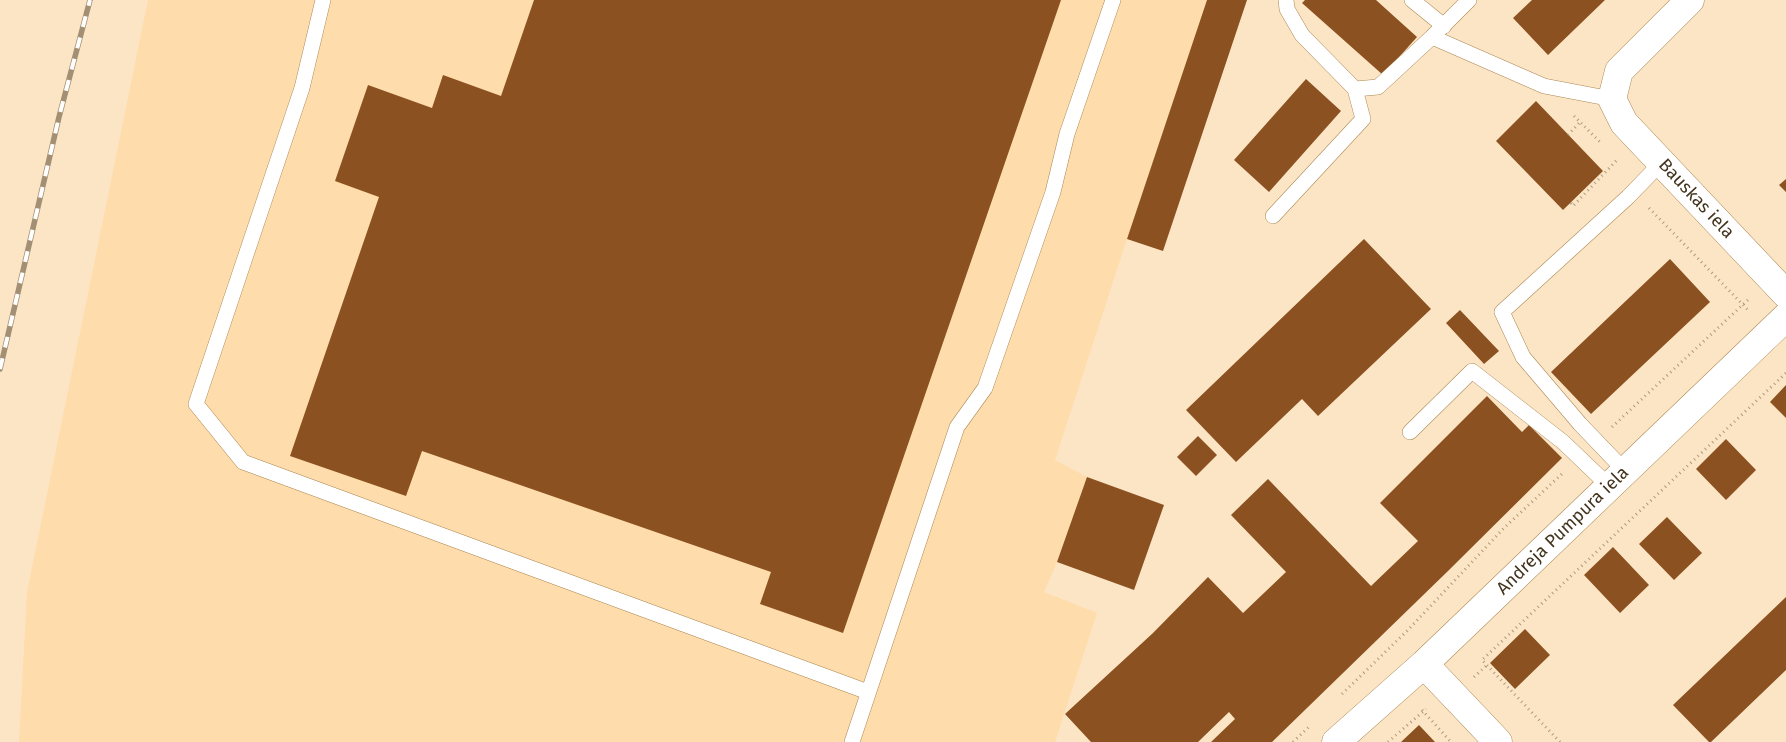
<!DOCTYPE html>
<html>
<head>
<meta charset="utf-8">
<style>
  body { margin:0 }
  canvas { display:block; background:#fce5c5 }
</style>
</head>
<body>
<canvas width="1786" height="742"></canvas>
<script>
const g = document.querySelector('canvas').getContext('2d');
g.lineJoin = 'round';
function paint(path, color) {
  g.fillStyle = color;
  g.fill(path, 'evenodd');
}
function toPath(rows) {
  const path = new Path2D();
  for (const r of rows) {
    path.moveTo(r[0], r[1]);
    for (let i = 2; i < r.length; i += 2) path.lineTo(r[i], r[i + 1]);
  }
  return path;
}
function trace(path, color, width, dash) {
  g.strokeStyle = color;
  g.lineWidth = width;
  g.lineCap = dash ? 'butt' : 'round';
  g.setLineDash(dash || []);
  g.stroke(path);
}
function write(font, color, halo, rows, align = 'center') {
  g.font = font + ' "Fira Sans",sans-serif';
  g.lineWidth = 5;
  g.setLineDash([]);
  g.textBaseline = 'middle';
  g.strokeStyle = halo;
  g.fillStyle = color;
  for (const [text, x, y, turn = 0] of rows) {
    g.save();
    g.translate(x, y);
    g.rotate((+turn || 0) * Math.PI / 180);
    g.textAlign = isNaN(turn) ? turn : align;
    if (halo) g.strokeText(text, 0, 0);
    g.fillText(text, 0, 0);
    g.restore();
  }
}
paint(toPath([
  [148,0,1207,0,1127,239,1055,460,1087,477,1057,562,1044,592,1097,613,1055,742,19,742,27,592]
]), '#ffdcab');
paint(toPath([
  [534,0,1061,0,843,633,760,604,771,572,422,451,406,496,290,456,379,197,335,181,368,85,432,108,443,75,501,96],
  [1207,0,1247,0,1163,251,1127,239],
  [1305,0,1376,0,1417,37,1383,75,1302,3],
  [1532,0,1605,0,1548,55,1513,18],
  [1306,79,1341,111,1269,192,1234,160],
  [1536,101,1603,171,1563,210,1496,141],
  [1786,179,1786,192,1779,185],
  [1364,239,1431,309,1318,416,1302,399,1236,462,1186,410],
  [1670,259,1710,302,1591,414,1551,372],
  [1460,310,1499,351,1484,364,1446,323],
  [1786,385,1786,418,1770,402],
  [1487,396,1522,432,1529,425,1562,458,1448,571,1272,742,1211,742,1235,719,1229,712,1198,742,1091,742,1065,714,1153,633,1208,577,1243,613,1286,572,1231,515,1268,479,1371,586,1418,541,1380,503],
  [1198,436,1217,455,1196,476,1177,457],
  [1726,439,1756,470,1726,500,1696,469],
  [1087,477,1164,505,1134,590,1057,562],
  [1667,517,1702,553,1674,580,1639,544],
  [1613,547,1649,585,1620,613,1584,575],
  [1786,597,1786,670,1711,742,1709,742,1673,705],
  [1525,629,1550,655,1515,689,1490,663],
  [1419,725,1435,742,1401,742]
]), '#8b5121');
const lane = toPath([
  [323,0,302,88,196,404,243,462,868,692],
  [1286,0,1287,9,1302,35,1355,89,1378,87,1432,37],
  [1412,0,1444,26],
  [1469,0,1432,37,1544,86,1612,99],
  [1273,216,1363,119,1355,89],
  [1410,432,1472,371,1563,442,1609,486],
  [1625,471,1580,424,1523,357,1502,312,1628,197,1661,163],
  [852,742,957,427,985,388,1053,192,1067,134,1113,0]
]);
const street = toPath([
  [1690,0,1619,71,1612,99,1624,123,1786,294],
  [1424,664,1498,742],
  [1336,742,1424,664,1786,317]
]);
trace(lane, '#ab8853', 16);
trace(street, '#ab8853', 29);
trace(toPath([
  [1574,116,1600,142],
  [1568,135,1580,122],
  [1571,203,1573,206,1617,160],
  [1649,208,1749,311],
  [1612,427,1750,298],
  [1474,677,1487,665],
  [1342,694,1408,630,1504,528,1564,472],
  [1422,710,1451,742],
  [1293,742,1311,725],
  [1388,742,1426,709],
  [1560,742,1482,660,1786,373]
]), '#ad997e', 3, [1, 4]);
trace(lane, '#fff', 15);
trace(street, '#fff', 28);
const rail = toPath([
  [0,369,59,117,90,0]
]);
trace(rail, '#a28f74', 5.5);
trace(rail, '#fff', 4, [11]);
write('18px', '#43341e', '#fff', [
  ["Bauskas iela",1696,199,47],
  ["Andreja Pumpura iela",1563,531,-44]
]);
</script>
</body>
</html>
